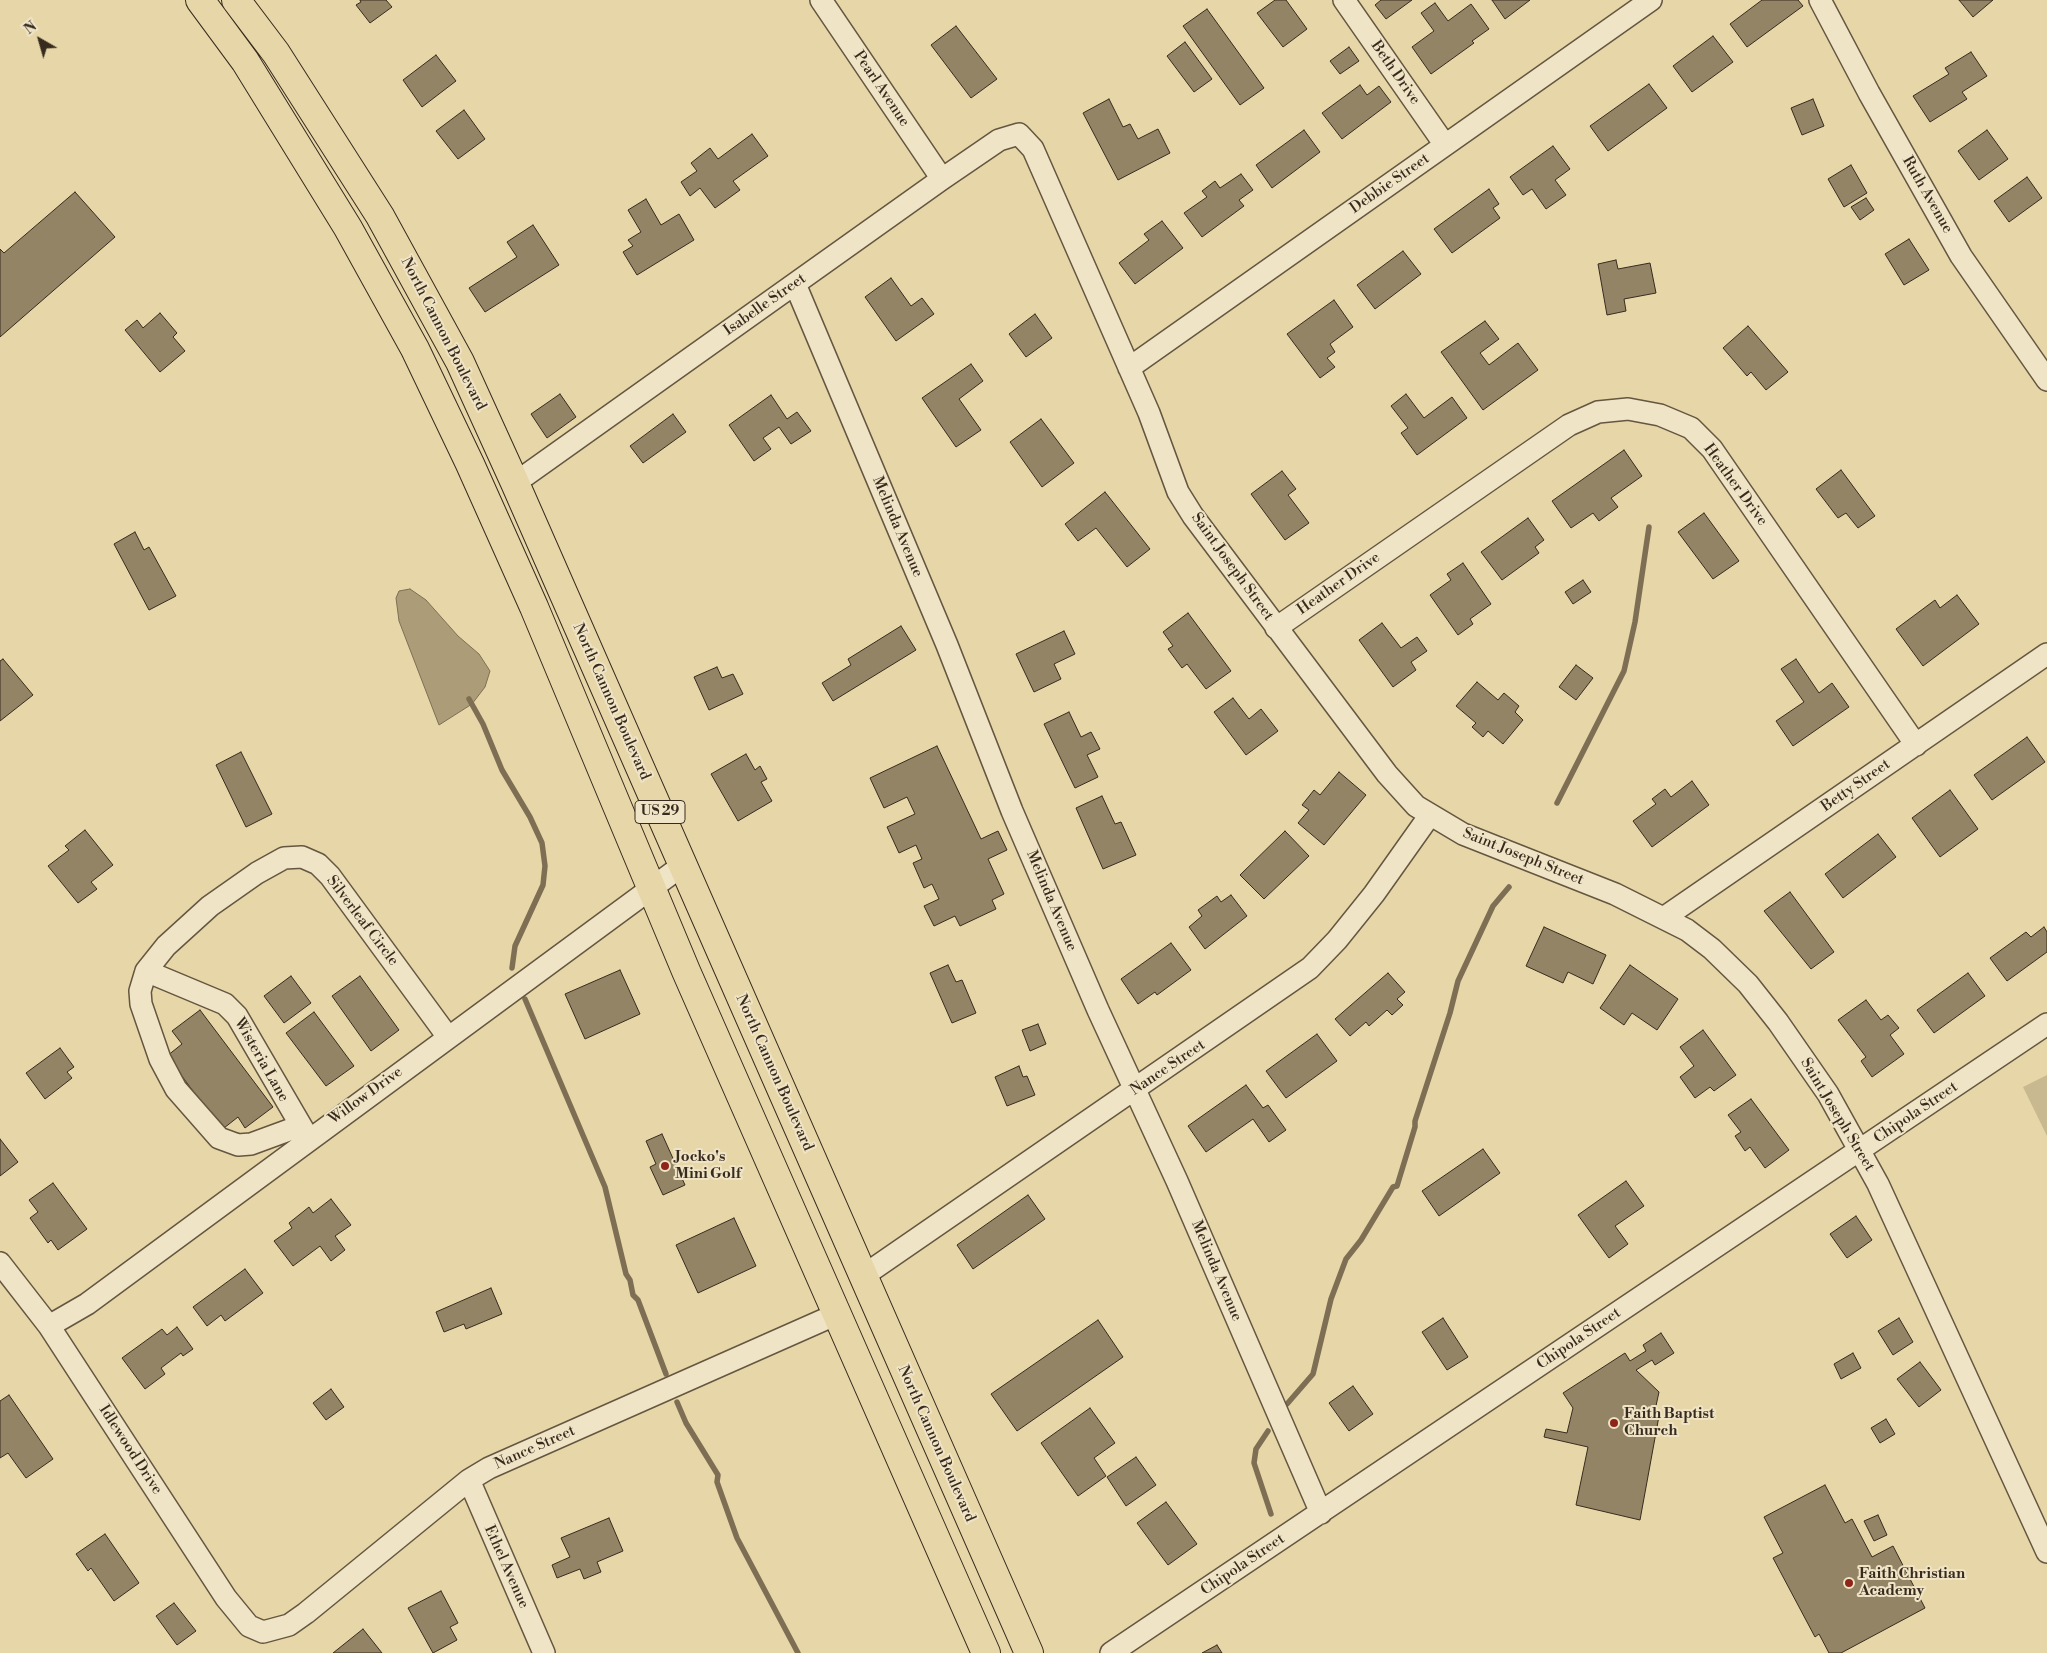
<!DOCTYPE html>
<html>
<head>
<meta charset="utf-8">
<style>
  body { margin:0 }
  #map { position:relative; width:2047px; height:1653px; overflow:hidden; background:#e7d6a7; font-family:"Libre Bodoni",serif }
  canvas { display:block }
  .north { position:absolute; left:15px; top:15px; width:50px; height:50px; -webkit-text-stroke:4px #efe4c6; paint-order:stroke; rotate:322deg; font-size:14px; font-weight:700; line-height:20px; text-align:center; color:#382b1e }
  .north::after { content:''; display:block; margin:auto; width:18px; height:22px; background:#382b1e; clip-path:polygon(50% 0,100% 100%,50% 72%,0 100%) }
</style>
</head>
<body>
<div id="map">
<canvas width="2047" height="1653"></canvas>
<div class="north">N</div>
</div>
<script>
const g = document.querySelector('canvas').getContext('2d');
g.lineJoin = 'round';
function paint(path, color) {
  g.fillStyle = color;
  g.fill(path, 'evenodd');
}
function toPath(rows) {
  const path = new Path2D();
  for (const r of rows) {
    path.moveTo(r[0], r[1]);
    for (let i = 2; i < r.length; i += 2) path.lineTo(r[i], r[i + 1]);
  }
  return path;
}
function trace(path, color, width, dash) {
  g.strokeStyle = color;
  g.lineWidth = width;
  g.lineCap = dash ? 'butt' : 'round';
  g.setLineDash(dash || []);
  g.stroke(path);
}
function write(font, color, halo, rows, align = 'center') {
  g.font = font + ' "Libre Bodoni",serif';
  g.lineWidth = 4;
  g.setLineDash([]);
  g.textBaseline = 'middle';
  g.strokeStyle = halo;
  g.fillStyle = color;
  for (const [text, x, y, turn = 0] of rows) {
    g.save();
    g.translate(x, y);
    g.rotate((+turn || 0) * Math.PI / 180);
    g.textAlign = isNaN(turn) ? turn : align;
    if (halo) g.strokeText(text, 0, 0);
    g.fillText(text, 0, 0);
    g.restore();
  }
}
paint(toPath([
  [2047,1075,2047,1136,2023,1087]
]), '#c9b990');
const water = toPath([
  [410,589,426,600,458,636,479,654,490,671,485,687,472,704,439,725,399,621,396,598,399,591,410,589]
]);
paint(water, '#ac9c78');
trace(water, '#7e6f54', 1);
trace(toPath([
  [469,699,483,724,502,770,530,817,542,843,545,866,543,885,515,946,512,968],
  [1557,803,1624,671,1635,622,1649,527],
  [525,999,605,1187,626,1274,630,1280,633,1295,638,1300,666,1374],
  [677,1402,686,1423,718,1475,717,1482,737,1538,798,1653],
  [1287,1404,1313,1374,1331,1299,1346,1259,1361,1240,1393,1187,1397,1186,1415,1127,1415,1121,1450,1013,1458,981,1493,906,1509,887],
  [1268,1431,1256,1449,1254,1463,1271,1514]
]), '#7e6f54', 5.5);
const building = toPath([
  [360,0,386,0,392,7,370,23,356,5,361,2,360,0],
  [1275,0,1286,0,1307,29,1283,47,1257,13,1275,0],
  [1381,0,1412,0,1386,19,1375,5,1381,0],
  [1492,0,1530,0,1505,19,1492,0],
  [1762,0,1798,0,1803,6,1747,47,1730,24,1762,0],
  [1959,0,1993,0,1973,17,1959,0],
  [1435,3,1448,21,1471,4,1489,29,1472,41,1474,43,1431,74,1412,47,1434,31,1421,13,1435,3],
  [1207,9,1264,88,1240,105,1183,26,1207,9],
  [956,26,997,79,971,98,931,45,956,26],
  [1713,36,1733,62,1692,92,1673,66,1713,36],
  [1185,42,1212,79,1194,92,1167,56,1185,42],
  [1349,47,1359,61,1340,74,1330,61,1349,47],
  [1971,52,1987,76,1962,92,1967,99,1930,122,1913,96,1949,74,1945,68,1971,52],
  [436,55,456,81,422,107,403,80,436,55],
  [1649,84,1667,108,1608,151,1590,126,1649,84],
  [1360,85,1367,95,1379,86,1391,102,1342,139,1322,113,1360,85],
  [1109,99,1123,127,1130,124,1138,139,1158,129,1170,153,1118,180,1083,113,1109,99],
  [1813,99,1824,126,1802,135,1791,108,1813,99],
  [464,110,485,139,458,159,436,131,464,110],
  [1304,130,1320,152,1272,188,1256,165,1304,130],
  [1987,130,2008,159,1979,180,1958,151,1987,130],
  [752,134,768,156,733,181,740,190,715,208,700,188,690,196,681,182,697,171,691,163,710,148,718,159,752,134],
  [1553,146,1570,169,1555,180,1566,195,1546,209,1532,189,1523,195,1510,177,1553,146],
  [1851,165,1867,193,1844,207,1828,179,1851,165],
  [1241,174,1253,190,1239,200,1244,206,1202,237,1184,213,1207,197,1202,191,1215,181,1220,188,1241,174],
  [2027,177,2042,198,2009,222,1994,201,2027,177],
  [1489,189,1499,204,1493,208,1500,218,1452,253,1434,229,1489,189],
  [75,192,115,237,0,337,0,249,4,253,75,192],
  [1866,198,1874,210,1860,220,1851,207,1866,198],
  [646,199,661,225,679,214,694,240,637,275,623,252,633,246,628,240,641,232,628,210,646,199],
  [1162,221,1183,248,1135,284,1119,263,1149,240,1144,234,1162,221],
  [533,225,559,265,485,312,469,288,517,257,507,242,533,225],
  [1909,239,1929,270,1904,285,1885,254,1909,239],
  [1403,251,1421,274,1375,309,1357,285,1403,251],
  [1616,260,1618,269,1650,263,1656,293,1624,299,1626,311,1607,315,1598,264,1616,260],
  [891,278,911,306,922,298,934,314,896,341,865,297,891,278],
  [1334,300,1353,327,1330,344,1335,352,1327,358,1335,367,1320,378,1287,334,1334,300],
  [160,313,177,333,173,337,185,351,160,372,125,330,137,320,143,328,160,313],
  [1035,314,1052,338,1026,357,1009,334,1035,314],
  [1485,321,1499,339,1480,353,1489,365,1518,343,1538,370,1483,410,1441,352,1485,321],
  [1748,326,1788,372,1766,390,1751,372,1747,376,1723,348,1748,326],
  [971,364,983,381,959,399,981,430,956,447,922,398,971,364],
  [560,394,576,417,547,438,531,414,560,394],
  [1406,394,1424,418,1452,397,1467,418,1417,455,1401,433,1408,428,1391,406,1406,394],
  [771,395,787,419,797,412,811,431,791,444,779,427,763,438,771,449,754,461,729,425,771,395],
  [673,414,686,432,643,463,630,446,673,414],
  [1041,419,1074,463,1042,487,1010,442,1041,419],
  [1624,450,1642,476,1611,498,1618,507,1599,521,1593,513,1571,528,1552,501,1624,450],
  [1841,470,1875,516,1858,528,1846,513,1838,518,1816,489,1841,470],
  [1282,471,1296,489,1288,495,1309,523,1285,540,1251,494,1282,471],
  [1105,492,1150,549,1127,567,1096,528,1078,541,1065,524,1105,492],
  [1704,513,1739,561,1713,579,1678,532,1704,513],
  [1528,518,1544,540,1535,547,1539,553,1502,580,1481,552,1528,518],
  [135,532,144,550,149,547,176,596,149,610,114,544,135,532],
  [1463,563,1491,604,1470,619,1473,624,1458,635,1430,595,1451,580,1447,574,1463,563],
  [1583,580,1591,592,1573,604,1565,592,1583,580],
  [1957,595,1979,624,1923,666,1896,629,1935,600,1940,608,1957,595],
  [1188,613,1231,671,1206,689,1187,664,1182,668,1168,649,1173,646,1163,632,1188,613],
  [1382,623,1401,648,1417,637,1427,651,1411,662,1416,670,1393,687,1359,640,1382,623],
  [901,626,916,650,833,701,822,683,851,665,848,659,901,626],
  [1064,631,1075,654,1054,664,1061,679,1034,692,1016,654,1064,631],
  [3,659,33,695,0,721,0,661,3,659],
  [1796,659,1819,693,1832,683,1849,707,1793,746,1776,721,1804,702,1781,669,1796,659],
  [1576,665,1593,678,1576,700,1559,687,1576,665],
  [717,667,722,678,733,674,743,694,709,710,694,677,717,667],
  [1477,682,1498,700,1504,693,1519,706,1515,712,1523,720,1503,744,1488,731,1483,737,1472,727,1476,723,1456,706,1477,682],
  [1233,698,1249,719,1261,709,1278,731,1246,755,1214,712,1233,698],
  [1069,712,1081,737,1091,732,1100,749,1087,755,1098,777,1075,788,1044,724,1069,712],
  [2027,737,2045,762,1992,800,1974,775,2027,737],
  [937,746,981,839,998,831,1007,850,988,859,1004,894,992,900,996,909,960,926,955,916,934,926,924,906,939,899,932,884,924,888,913,863,922,859,916,845,899,853,887,827,915,814,907,797,884,808,870,778,937,746],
  [241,752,272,814,246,827,216,765,241,752],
  [746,754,755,770,760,766,767,779,761,782,772,801,738,821,711,774,746,754],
  [1339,772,1366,795,1324,845,1298,823,1309,810,1302,805,1314,790,1320,795,1339,772],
  [1692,781,1709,805,1652,847,1633,821,1656,804,1652,799,1665,789,1671,797,1692,781],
  [1950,790,1978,829,1940,857,1912,818,1950,790],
  [1102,796,1115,824,1121,822,1136,855,1103,869,1076,808,1102,796],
  [85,830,113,865,91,882,97,889,78,903,48,866,69,850,65,846,85,830],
  [1285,831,1309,856,1264,899,1240,875,1285,831],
  [1878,834,1896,857,1843,898,1825,874,1878,834],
  [1790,892,1834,952,1811,969,1764,911,1790,892],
  [1231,895,1247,916,1205,949,1189,927,1202,916,1198,910,1217,896,1221,902,1231,895],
  [1544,927,1606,955,1593,984,1568,972,1563,983,1526,966,1544,927],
  [2044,927,2047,932,2047,952,2007,981,1990,958,2026,932,2031,937,2044,927],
  [1171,943,1191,970,1157,995,1155,992,1138,1004,1121,979,1171,943],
  [948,965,956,982,962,980,976,1013,952,1023,930,973,948,965],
  [1630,965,1678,999,1657,1030,1632,1013,1624,1025,1600,1008,1630,965],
  [620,970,640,1014,585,1039,565,994,620,970],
  [1388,973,1405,992,1397,999,1403,1005,1392,1015,1387,1010,1369,1026,1366,1022,1350,1036,1335,1019,1388,973],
  [1968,973,1985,996,1934,1033,1917,1010,1968,973],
  [291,976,311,1003,284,1023,264,996,291,976],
  [360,976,399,1030,371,1051,332,996,360,976],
  [1866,1000,1881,1020,1888,1015,1899,1028,1890,1035,1904,1054,1872,1077,1861,1061,1866,1057,1838,1020,1866,1000],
  [200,1010,273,1107,245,1128,238,1117,224,1128,212,1113,210,1114,167,1056,182,1044,172,1031,200,1010],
  [314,1012,354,1066,326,1086,286,1033,314,1012],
  [1038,1024,1046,1044,1030,1051,1022,1030,1038,1024],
  [1703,1030,1736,1075,1714,1091,1710,1087,1695,1098,1680,1077,1694,1066,1680,1047,1703,1030],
  [1317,1034,1337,1061,1286,1098,1266,1071,1317,1034],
  [60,1048,74,1067,67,1072,72,1078,45,1099,26,1073,60,1048],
  [1019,1066,1023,1077,1027,1076,1035,1095,1007,1106,995,1077,1019,1066],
  [1246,1085,1263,1108,1268,1105,1286,1130,1269,1142,1253,1119,1206,1152,1188,1126,1246,1085],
  [1751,1099,1789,1150,1765,1168,1750,1147,1745,1151,1735,1136,1741,1132,1728,1115,1751,1099],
  [662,1134,685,1185,663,1195,650,1167,656,1164,646,1141,662,1134],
  [0,1139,18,1162,0,1176,0,1139],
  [1483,1149,1500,1173,1439,1216,1422,1191,1483,1149],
  [1626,1181,1644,1206,1615,1226,1628,1244,1609,1258,1578,1215,1626,1181],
  [53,1183,87,1229,58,1250,51,1240,48,1243,30,1218,38,1212,29,1200,53,1183],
  [1028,1195,1045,1219,973,1269,957,1245,1028,1195],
  [331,1199,351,1225,335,1236,345,1250,331,1261,320,1246,293,1266,274,1241,292,1228,289,1223,309,1207,313,1213,331,1199],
  [1856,1216,1872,1240,1847,1258,1830,1234,1856,1216],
  [734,1218,756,1266,698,1293,676,1245,734,1218],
  [245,1269,263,1293,225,1321,221,1315,207,1326,193,1307,245,1269],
  [491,1288,502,1314,466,1329,464,1324,444,1332,436,1312,491,1288],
  [1443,1318,1468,1357,1447,1370,1422,1332,1443,1318],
  [1899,1318,1913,1342,1893,1355,1878,1331,1899,1318],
  [1098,1320,1123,1357,1017,1431,991,1394,1098,1320],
  [177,1327,193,1349,183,1356,181,1353,161,1368,165,1374,145,1389,122,1358,162,1329,167,1335,177,1327],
  [1661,1333,1674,1353,1655,1365,1652,1360,1636,1370,1659,1392,1654,1415,1659,1416,1640,1520,1576,1505,1588,1447,1544,1437,1546,1429,1567,1433,1573,1408,1563,1393,1625,1353,1630,1361,1646,1351,1643,1345,1661,1333],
  [1853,1353,1861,1368,1841,1379,1834,1364,1853,1353],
  [1920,1362,1941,1390,1919,1407,1897,1379,1920,1362],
  [1353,1386,1373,1414,1349,1431,1329,1403,1353,1386],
  [331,1389,344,1407,326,1420,313,1403,331,1389],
  [9,1395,53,1459,26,1478,8,1453,0,1458,0,1401,9,1395],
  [1090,1408,1115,1443,1094,1458,1106,1476,1078,1496,1041,1443,1090,1408],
  [1886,1419,1895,1434,1880,1443,1871,1428,1886,1419],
  [1136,1457,1156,1485,1126,1506,1107,1477,1136,1457],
  [1825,1485,1845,1523,1852,1519,1872,1557,1893,1546,1925,1608,1841,1653,1829,1653,1819,1634,1815,1637,1773,1558,1783,1553,1764,1517,1825,1485],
  [1166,1502,1197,1544,1168,1565,1137,1523,1166,1502],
  [1878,1515,1887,1535,1874,1541,1864,1521,1878,1515],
  [609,1518,623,1551,597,1562,601,1572,584,1579,580,1569,557,1578,552,1565,570,1557,561,1538,609,1518],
  [105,1534,139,1583,114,1601,91,1568,88,1571,76,1554,105,1534],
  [441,1591,458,1623,450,1627,457,1640,433,1653,408,1608,441,1591],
  [174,1603,196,1631,177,1645,156,1616,174,1603],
  [363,1629,382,1653,333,1653,363,1629],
  [1217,1645,1222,1653,1202,1653,1217,1645]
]);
paint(building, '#938465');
trace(building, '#382b1e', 1);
const street = toPath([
  [821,0,942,179],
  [1344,0,1445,145],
  [1820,0,1869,93,1961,256,2047,380],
  [795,284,947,645,1012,811,1098,1010,1177,1181,1321,1513],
  [1129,368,1651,0],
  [515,483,942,179,999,140,1019,134,1033,149,1149,413,1178,492,1193,516,1387,774,1416,806,1463,834,1615,894,1687,930,1712,949,1748,984,1778,1022,1828,1094,1878,1184,2047,1552],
  [1276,628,1569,425,1598,412,1628,409,1660,415,1691,428,1712,449,1916,745],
  [1665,917,2047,654],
  [146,971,225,1004,237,1016,307,1136],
  [300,1126,251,1144,238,1145,219,1138,176,1089,160,1059,141,1004,140,991,146,971,166,946,210,906,257,873,284,858,302,857,318,864,330,876,448,1037],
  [0,1263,49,1326,226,1598,249,1626,263,1632,289,1625,306,1613,469,1480,489,1468,837,1314],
  [863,1276,1310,968,1337,940,1374,894,1430,815],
  [49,1326,87,1304,683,865],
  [469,1480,544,1653],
  [1111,1653,2047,1024]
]);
const primary = toPath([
  [200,0,245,61,348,228,415,349,470,464,534,607,686,971,986,1653],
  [236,0,276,53,380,216,460,362,515,483,1029,1653]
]);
trace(street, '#645640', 24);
trace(primary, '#382b1e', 30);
trace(street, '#efe4c6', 21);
trace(primary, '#e7d6a7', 28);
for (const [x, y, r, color] of [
  [665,1166,5,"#8f2418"],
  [1614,1423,5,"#8f2418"],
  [1849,1583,5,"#8f2418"]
]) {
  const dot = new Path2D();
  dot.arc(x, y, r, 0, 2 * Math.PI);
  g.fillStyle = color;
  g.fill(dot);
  trace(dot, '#efe4c6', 2);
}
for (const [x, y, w] of [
  [660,812,50]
]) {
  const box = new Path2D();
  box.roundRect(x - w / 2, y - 11.5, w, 23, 4);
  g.fillStyle = '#efe4c6';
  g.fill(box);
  trace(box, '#382b1e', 1);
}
write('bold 14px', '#382b1e', null, [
  ["US 29",660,812]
]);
write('15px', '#382b1e', '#efe4c6', [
  ["Beth Drive",1395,73,55],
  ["Pearl Avenue",881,89,56],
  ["Debbie Street",1390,184,-35],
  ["Ruth Avenue",1927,195,60],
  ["Isabelle Street",765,305,-35],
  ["North Cannon Boulevard",443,334,63],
  ["Heather Drive",1735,485,54],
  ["Melinda Avenue",897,527,67],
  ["Saint Joseph Street",1232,567,54],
  ["Heather Drive",1339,584,-35],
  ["North Cannon Boulevard",611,702,66],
  ["Betty Street",1856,786,-35],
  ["Saint Joseph Street",1523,857,22],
  ["Melinda Avenue",1051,901,67],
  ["Silverleaf Circle",362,921,53],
  ["Wisteria Lane",261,1060,60],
  ["Nance Street",1168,1068,-34],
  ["North Cannon Boulevard",774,1073,66],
  ["Willow Drive",366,1096,-36],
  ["Chipola Street",1916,1113,-34],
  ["Saint Joseph Street",1837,1115,59],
  ["Melinda Avenue",1216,1271,67],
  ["Chipola Street",1579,1339,-34],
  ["North Cannon Boulevard",936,1444,66],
  ["Nance Street",535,1448,-24],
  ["Idlewood Drive",130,1450,57],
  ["Chipola Street",1243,1565,-34],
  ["Ethel Avenue",506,1567,66]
]);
write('bold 15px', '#382b1e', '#efe4c6', [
  ["Jocko's",675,1157],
  ["Mini Golf",675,1174],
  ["Faith Baptist",1624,1414],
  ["Church",1624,1431],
  ["Faith Christian",1859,1574],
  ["Academy",1859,1591]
], 'left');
</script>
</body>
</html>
